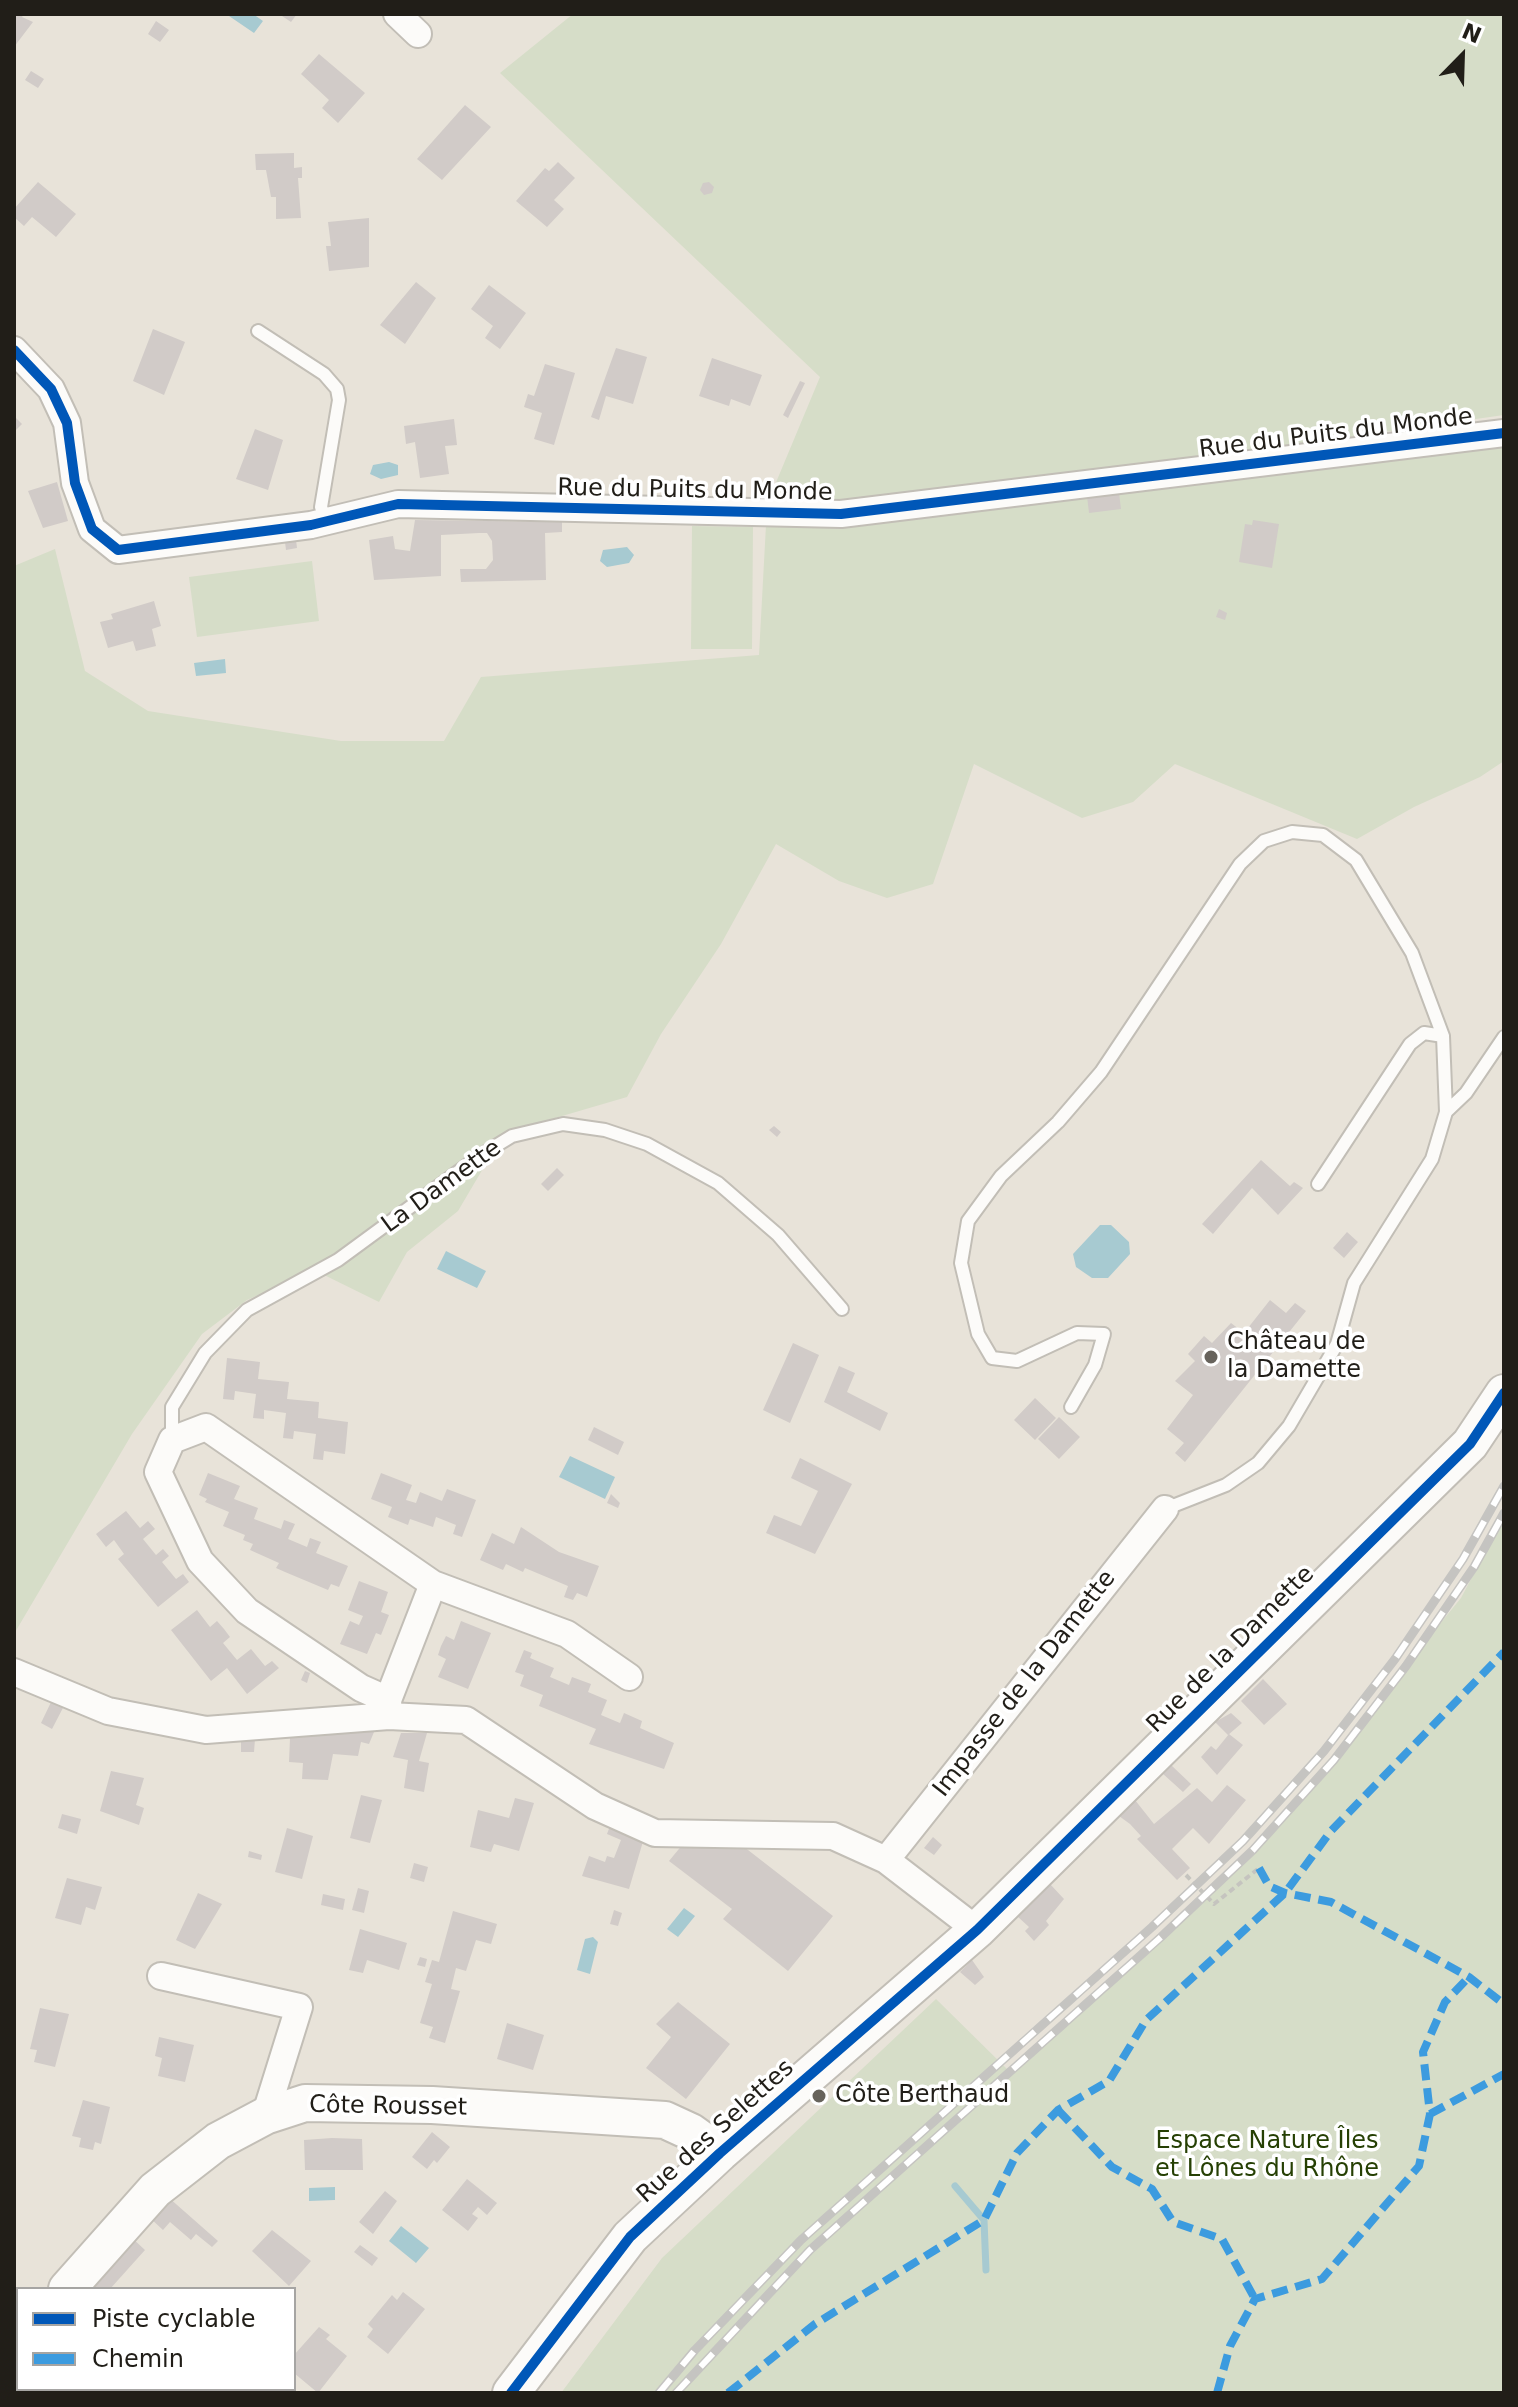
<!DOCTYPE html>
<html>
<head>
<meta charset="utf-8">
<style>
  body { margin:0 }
  #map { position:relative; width:1518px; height:2407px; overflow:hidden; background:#e8e3d9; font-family:"DejaVu Sans",sans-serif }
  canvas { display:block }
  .frame { position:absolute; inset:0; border:16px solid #211e18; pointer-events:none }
  .legend { position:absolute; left:16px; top:2287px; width:280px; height:104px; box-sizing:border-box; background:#fff; border:2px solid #a6a5a3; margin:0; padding:10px 14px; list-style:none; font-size:24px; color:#211e18 }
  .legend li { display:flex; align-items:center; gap:16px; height:40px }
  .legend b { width:40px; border:2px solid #a6a5a3 }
  .north { position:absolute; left:1422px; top:16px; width:80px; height:80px; -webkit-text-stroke:6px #fff; paint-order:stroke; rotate:23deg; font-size:22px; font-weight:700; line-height:32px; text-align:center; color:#211e18 }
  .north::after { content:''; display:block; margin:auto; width:28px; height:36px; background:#211e18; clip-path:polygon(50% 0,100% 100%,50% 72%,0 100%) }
</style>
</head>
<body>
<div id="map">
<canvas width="1518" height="2407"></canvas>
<div class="frame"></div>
<ul class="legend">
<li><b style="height:10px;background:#0057b8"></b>Piste cyclable</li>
<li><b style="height:10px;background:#3c9bdf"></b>Chemin</li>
</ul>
<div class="north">N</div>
</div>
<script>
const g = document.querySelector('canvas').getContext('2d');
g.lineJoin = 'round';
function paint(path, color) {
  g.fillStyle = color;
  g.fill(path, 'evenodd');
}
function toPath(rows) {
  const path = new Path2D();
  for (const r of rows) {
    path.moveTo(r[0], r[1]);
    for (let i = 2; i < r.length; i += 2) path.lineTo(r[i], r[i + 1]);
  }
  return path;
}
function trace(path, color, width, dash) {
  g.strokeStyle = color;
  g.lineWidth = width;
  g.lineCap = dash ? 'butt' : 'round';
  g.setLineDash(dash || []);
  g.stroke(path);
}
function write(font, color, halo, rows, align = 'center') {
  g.font = font + ' "DejaVu Sans",sans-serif';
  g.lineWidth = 7;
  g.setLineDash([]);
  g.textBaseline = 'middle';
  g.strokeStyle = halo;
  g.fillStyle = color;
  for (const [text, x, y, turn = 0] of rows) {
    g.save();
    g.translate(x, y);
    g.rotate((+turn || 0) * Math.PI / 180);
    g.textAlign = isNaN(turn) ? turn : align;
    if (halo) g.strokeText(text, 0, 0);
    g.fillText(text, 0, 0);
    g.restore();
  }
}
paint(toPath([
  [573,14,1504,14,1504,415,842,509,771,506,772,492,820,377,500,73],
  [1504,443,1504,761,1480,777,1414,807,1357,839,1175,764,1133,802,1082,818,974,764,933,884,887,898,839,881,776,844,721,944,661,1034,627,1097,504,1133,458,1211,407,1252,379,1302,314,1270,247,1300,202,1334,132,1434,14,1634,14,566,55,549,85,671,148,711,341,741,444,741,481,677,759,655,766,525,845,527,901,514,923,518],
  [692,526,753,527,752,649,691,649],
  [312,561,319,621,197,637,189,577],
  [1504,1516,1504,2393,561,2393,662,2258,936,1999,1007,2069,1262,1842,1461,1598]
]), '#d6ddc8');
paint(toPath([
  [231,14,253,14,263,21,254,33,229,16],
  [389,462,398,465,398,475,381,479,370,474,373,465],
  [627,547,634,555,629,563,607,567,600,561,603,550],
  [225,659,226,673,196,676,194,663],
  [1100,1225,1111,1225,1129,1242,1130,1254,1108,1278,1092,1278,1076,1267,1073,1254],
  [446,1251,486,1271,477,1288,437,1269],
  [570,1456,615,1477,605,1499,559,1477],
  [684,1908,695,1916,678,1937,667,1929],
  [593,1937,598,1942,590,1974,577,1970,585,1939],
  [335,2187,335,2200,309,2201,309,2188],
  [401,2226,429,2248,416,2263,389,2241]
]), '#a7cad1');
trace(toPath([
  [955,2186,984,2220,986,2270]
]), '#a7cad1', 7);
paint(toPath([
  [14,14,24,14,22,17,33,22,14,47],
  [279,14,297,14,291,22],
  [156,21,169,30,160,42,148,34],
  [319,54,365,93,338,123,322,108,329,100,301,74],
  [31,71,44,79,38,88,25,80],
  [465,105,491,127,442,180,417,159],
  [294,153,294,168,302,167,302,178,298,178,301,218,276,219,276,197,271,197,266,170,256,170,255,154],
  [558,162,575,178,554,200,564,209,547,227,516,201,545,168,549,171],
  [38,182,76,214,56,237,32,217,24,226,14,217,14,209],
  [709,182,714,187,712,193,704,195,700,190,703,183],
  [369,218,369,267,329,271,326,246,331,246,328,222],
  [416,282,436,298,405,344,380,325],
  [489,285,526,313,500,349,485,338,493,326,471,309],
  [153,329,185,342,164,395,133,381],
  [616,348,647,357,633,404,606,396,599,420,591,417],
  [712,358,762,375,750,406,731,399,729,406,699,396],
  [545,364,575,373,554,445,534,439,542,413,524,407,528,394,534,396],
  [800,381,805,383,788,418,783,415],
  [14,416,22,424,14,432],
  [454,419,457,445,445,446,449,474,420,478,415,442,406,444,404,426],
  [255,429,283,440,268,490,236,479],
  [57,482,68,521,43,528,28,491],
  [1119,493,1121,509,1089,513,1087,496],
  [415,520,562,522,562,532,545,533,546,580,461,582,460,569,486,569,493,560,492,541,487,533,479,533,441,535,441,576,374,580,369,540,393,536,395,549,410,551],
  [1253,520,1279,524,1272,568,1239,562,1245,524,1252,525],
  [296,540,297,548,286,550,285,542],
  [154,601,161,626,152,629,156,646,136,651,133,641,108,648,100,622,113,619,111,614],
  [1219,609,1227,613,1225,620,1216,617],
  [774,1126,781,1132,777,1137,769,1130],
  [1261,1160,1290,1186,1294,1182,1303,1188,1278,1215,1252,1188,1213,1234,1202,1224],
  [557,1168,564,1175,548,1191,541,1184],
  [1347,1232,1358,1242,1344,1258,1333,1248],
  [1270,1300,1286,1313,1295,1303,1306,1311,1185,1462,1175,1453,1184,1443,1167,1429,1193,1395,1175,1381,1195,1361,1188,1354,1204,1336,1212,1343,1231,1323,1244,1333],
  [793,1343,819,1355,790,1423,763,1410],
  [227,1358,260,1362,258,1379,289,1382,287,1399,319,1402,318,1418,348,1422,345,1454,324,1451,323,1460,313,1459,316,1434,294,1431,293,1439,283,1438,286,1413,264,1410,264,1419,253,1418,256,1394,235,1391,234,1400,223,1399],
  [839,1366,855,1373,847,1392,888,1413,880,1431,824,1402],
  [1035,1398,1056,1418,1035,1440,1014,1420],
  [1059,1417,1080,1437,1059,1459,1038,1439],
  [594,1427,624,1442,618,1455,588,1440],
  [800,1458,852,1484,815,1554,766,1533,774,1515,801,1526,818,1491,791,1478],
  [208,1473,240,1486,234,1499,258,1508,254,1519,281,1529,284,1520,295,1524,288,1539,307,1547,310,1538,321,1542,316,1553,348,1566,339,1587,331,1584,328,1590,285,1572,276,1568,279,1563,250,1550,253,1544,243,1540,245,1535,223,1526,229,1512,205,1502,207,1499,199,1495],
  [381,1473,412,1485,406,1500,416,1503,420,1492,442,1501,447,1489,476,1500,462,1537,453,1534,456,1525,436,1517,433,1527,410,1519,408,1525,388,1517,392,1507,371,1499],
  [611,1494,620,1503,618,1508,607,1503],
  [126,1511,140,1528,148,1521,155,1529,143,1539,156,1555,163,1549,169,1556,162,1562,176,1579,183,1574,189,1582,158,1607,118,1559,124,1554,114,1540,106,1547,96,1534],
  [521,1527,559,1552,599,1566,587,1597,577,1593,573,1600,564,1597,568,1586,525,1568,523,1572,506,1564,503,1570,480,1560,492,1533,514,1544],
  [359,1581,388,1592,381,1612,389,1615,381,1635,376,1633,367,1654,340,1644,350,1621,359,1625,363,1616,348,1610],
  [197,1610,210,1627,217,1621,224,1629,230,1637,223,1643,237,1660,251,1649,265,1666,272,1661,279,1668,247,1694,227,1668,211,1681,171,1630],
  [461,1621,491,1633,468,1689,438,1677,446,1659,438,1655,441,1646,446,1636,454,1640],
  [524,1650,532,1653,530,1658,554,1668,550,1677,569,1685,572,1677,591,1684,588,1692,607,1700,601,1715,620,1723,624,1713,642,1721,640,1728,674,1743,664,1769,589,1744,596,1729,539,1706,543,1695,520,1686,524,1675,515,1672],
  [305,1671,310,1673,307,1683,301,1680],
  [1263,1679,1287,1704,1264,1725,1241,1701],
  [53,1698,65,1704,52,1729,41,1723],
  [1231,1713,1242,1723,1228,1735,1215,1722],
  [370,1730,374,1732,369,1744,361,1742,358,1756,333,1754,328,1780,302,1779,303,1763,289,1762,290,1738],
  [401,1733,427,1733,419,1761,429,1763,424,1792,404,1788,408,1760,393,1757],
  [1229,1734,1243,1745,1217,1775,1201,1757,1211,1746,1216,1750],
  [255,1739,254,1752,241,1752,241,1740],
  [1171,1765,1191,1784,1183,1792,1162,1773],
  [111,1771,144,1778,136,1805,144,1808,139,1825,100,1811],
  [1227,1785,1246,1800,1209,1844,1193,1828,1172,1849,1190,1868,1177,1880,1137,1839,1141,1836,1130,1824,1119,1816,1135,1800,1154,1824,1197,1788,1212,1802],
  [361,1795,382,1800,370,1843,350,1838],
  [515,1798,534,1803,519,1851,494,1844,491,1852,470,1847,478,1810,509,1818],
  [62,1814,81,1819,77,1834,58,1828],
  [610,1826,644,1838,629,1889,582,1876,589,1856,605,1862,607,1856,614,1858,621,1840,607,1834],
  [287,1828,313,1836,302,1879,275,1872],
  [933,1837,942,1845,934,1855,924,1848],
  [739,1843,833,1916,788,1971,723,1919,732,1909,669,1861,683,1844],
  [249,1851,262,1855,261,1860,248,1857],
  [414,1863,428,1867,424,1882,410,1878],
  [67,1878,102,1887,95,1910,86,1907,81,1925,55,1918],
  [1050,1884,1064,1899,1046,1921,1049,1925,1034,1941,1025,1931,1029,1927,1017,1916],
  [358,1888,369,1891,364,1913,352,1910],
  [198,1893,222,1904,195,1949,176,1940],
  [323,1894,345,1899,343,1910,321,1905],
  [614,1910,622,1913,618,1926,610,1924],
  [453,1911,497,1924,491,1944,476,1940,466,1971,456,1968,451,1989,460,1991,445,2043,429,2038,433,2027,420,2023,432,1984,425,1982,432,1960,439,1962],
  [360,1929,407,1943,399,1970,367,1960,363,1973,349,1970],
  [420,1957,427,1959,425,1967,417,1965],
  [972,1960,984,1977,975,1985,960,1972],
  [678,2002,730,2044,686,2099,646,2068,671,2037,656,2024],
  [40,2008,69,2014,55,2067,34,2062,37,2050,30,2049],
  [507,2023,544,2035,533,2070,497,2059],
  [159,2037,194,2045,185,2082,158,2076,162,2058,155,2056],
  [83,2100,110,2107,101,2144,95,2142,93,2150,79,2147,81,2138,72,2136],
  [432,2132,450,2147,437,2163,434,2160,427,2169,412,2157],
  [332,2138,362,2139,363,2170,305,2170,304,2140],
  [467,2179,497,2203,487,2215,478,2207,472,2214,478,2218,468,2231,442,2210],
  [385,2191,397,2201,373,2234,359,2222],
  [168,2197,218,2241,212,2247,196,2234,191,2240,170,2222,163,2230,149,2217],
  [272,2230,311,2261,289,2286,252,2251],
  [131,2237,145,2250,110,2289,98,2289,90,2282],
  [360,2245,378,2258,372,2266,354,2252],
  [403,2292,425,2309,388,2354,367,2337,373,2329,368,2324,392,2295,397,2300],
  [319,2327,330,2335,326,2339,347,2356,318,2393,294,2373,294,2355]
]), '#d1cbc8');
const lane = toPath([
  [258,331,324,374,337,389,339,400,321,507,326,521],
  [1446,1112,1466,1093,1504,1037],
  [1318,1184,1410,1044,1424,1033,1443,1036],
  [1071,1407,1095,1365,1104,1334,1077,1333,1017,1361,992,1358,978,1334,961,1263,968,1221,1001,1176,1058,1122,1101,1072,1240,864,1264,841,1292,832,1323,835,1356,860,1412,953,1443,1036,1446,1112,1432,1159,1354,1283,1337,1344,1289,1426,1258,1463,1226,1485,1165,1509],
  [172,1440,172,1407,205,1353,247,1310,338,1260,481,1155,512,1136,563,1124,605,1130,647,1144,718,1183,778,1235,842,1309]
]);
const street = toPath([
  [397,14,418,34],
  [14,350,51,389,67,423,75,483,92,529,118,550,311,525,398,504,841,514,1504,433],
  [433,1584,567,1634,629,1677],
  [14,1672,108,1711,206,1730,389,1716,466,1720,595,1806,655,1833,833,1836,886,1860,977,1930],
  [388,1700,361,1688,247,1611,200,1561,158,1472,172,1440,206,1427,433,1584,388,1700,389,1716],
  [886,1860,1165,1509],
  [161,1976,299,2007,265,2116]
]);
const secondary = toPath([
  [67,2289,155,2190,218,2141,265,2116,305,2103,432,2105,665,2120,691,2132,720,2153],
  [14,2348,18,2344],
  [511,2393,630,2237,720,2153,977,1930,1470,1444,1504,1393]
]);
trace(lane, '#c2beb6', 16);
trace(street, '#c2beb6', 30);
trace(secondary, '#c2beb6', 40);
trace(toPath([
  [1186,1875,1214,1904,1259,1868]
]), '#c5c4bf', 4, [6, 4]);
trace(lane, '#fcfbf9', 12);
trace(street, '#fcfbf9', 26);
trace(secondary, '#fcfbf9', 36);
const rail = toPath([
  [659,2393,695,2350,801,2240,1152,1927,1243,1841,1324,1751,1395,1659,1463,1559,1504,1486],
  [676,2393,810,2250,1161,1937,1253,1850,1334,1760,1406,1666,1474,1567,1504,1513]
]);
trace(rail, '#c5c4c1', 9);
trace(rail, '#fff', 6, [18]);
trace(toPath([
  [1259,1868,1269,1886,1285,1893,1331,1902,1469,1977,1504,2004],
  [1058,2110,1112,2167,1152,2189,1173,2222,1222,2239,1255,2299],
  [1430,2114,1504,2074],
  [728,2393,815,2324,984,2220,1017,2153,1058,2110,1109,2081,1146,2020,1285,1893,1331,1831,1504,1652],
  [1217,2393,1230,2346,1255,2299,1322,2279,1419,2166,1430,2114,1423,2052,1445,2002,1469,1977]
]), '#3c9bdf', 8, [16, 8]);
trace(toPath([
  [14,350,51,389,67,423,75,483,92,529,118,550,311,525,398,504,841,514,1504,433],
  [511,2393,630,2237,720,2153,977,1930,1470,1444,1504,1393]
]), '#0057b8', 10);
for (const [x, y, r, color] of [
  [1211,1357,8,"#67635c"],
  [819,2096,8,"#67635c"]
]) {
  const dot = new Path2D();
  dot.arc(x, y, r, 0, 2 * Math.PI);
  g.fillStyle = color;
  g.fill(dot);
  trace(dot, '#fff', 3);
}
write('24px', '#211e18', '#fff', [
  ["Rue du Puits du Monde",1336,434,-7],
  ["Rue du Puits du Monde",695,491,1],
  ["La Damette",442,1187,-36],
  ["Rue de la Damette",1231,1650,-45],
  ["Impasse de la Damette",1025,1684,-52],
  ["Côte Rousset",388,2107,1],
  ["Rue des Selettes",716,2132,-42]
]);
write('24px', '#211e18', '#fff', [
  ["Château de",1227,1343],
  ["la Damette",1227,1371],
  ["Côte Berthaud",835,2096]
], 'left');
write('24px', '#264004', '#fff', [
  ["Espace Nature Îles",1267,2142],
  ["et Lônes du Rhône",1267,2170]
]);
</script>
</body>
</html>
